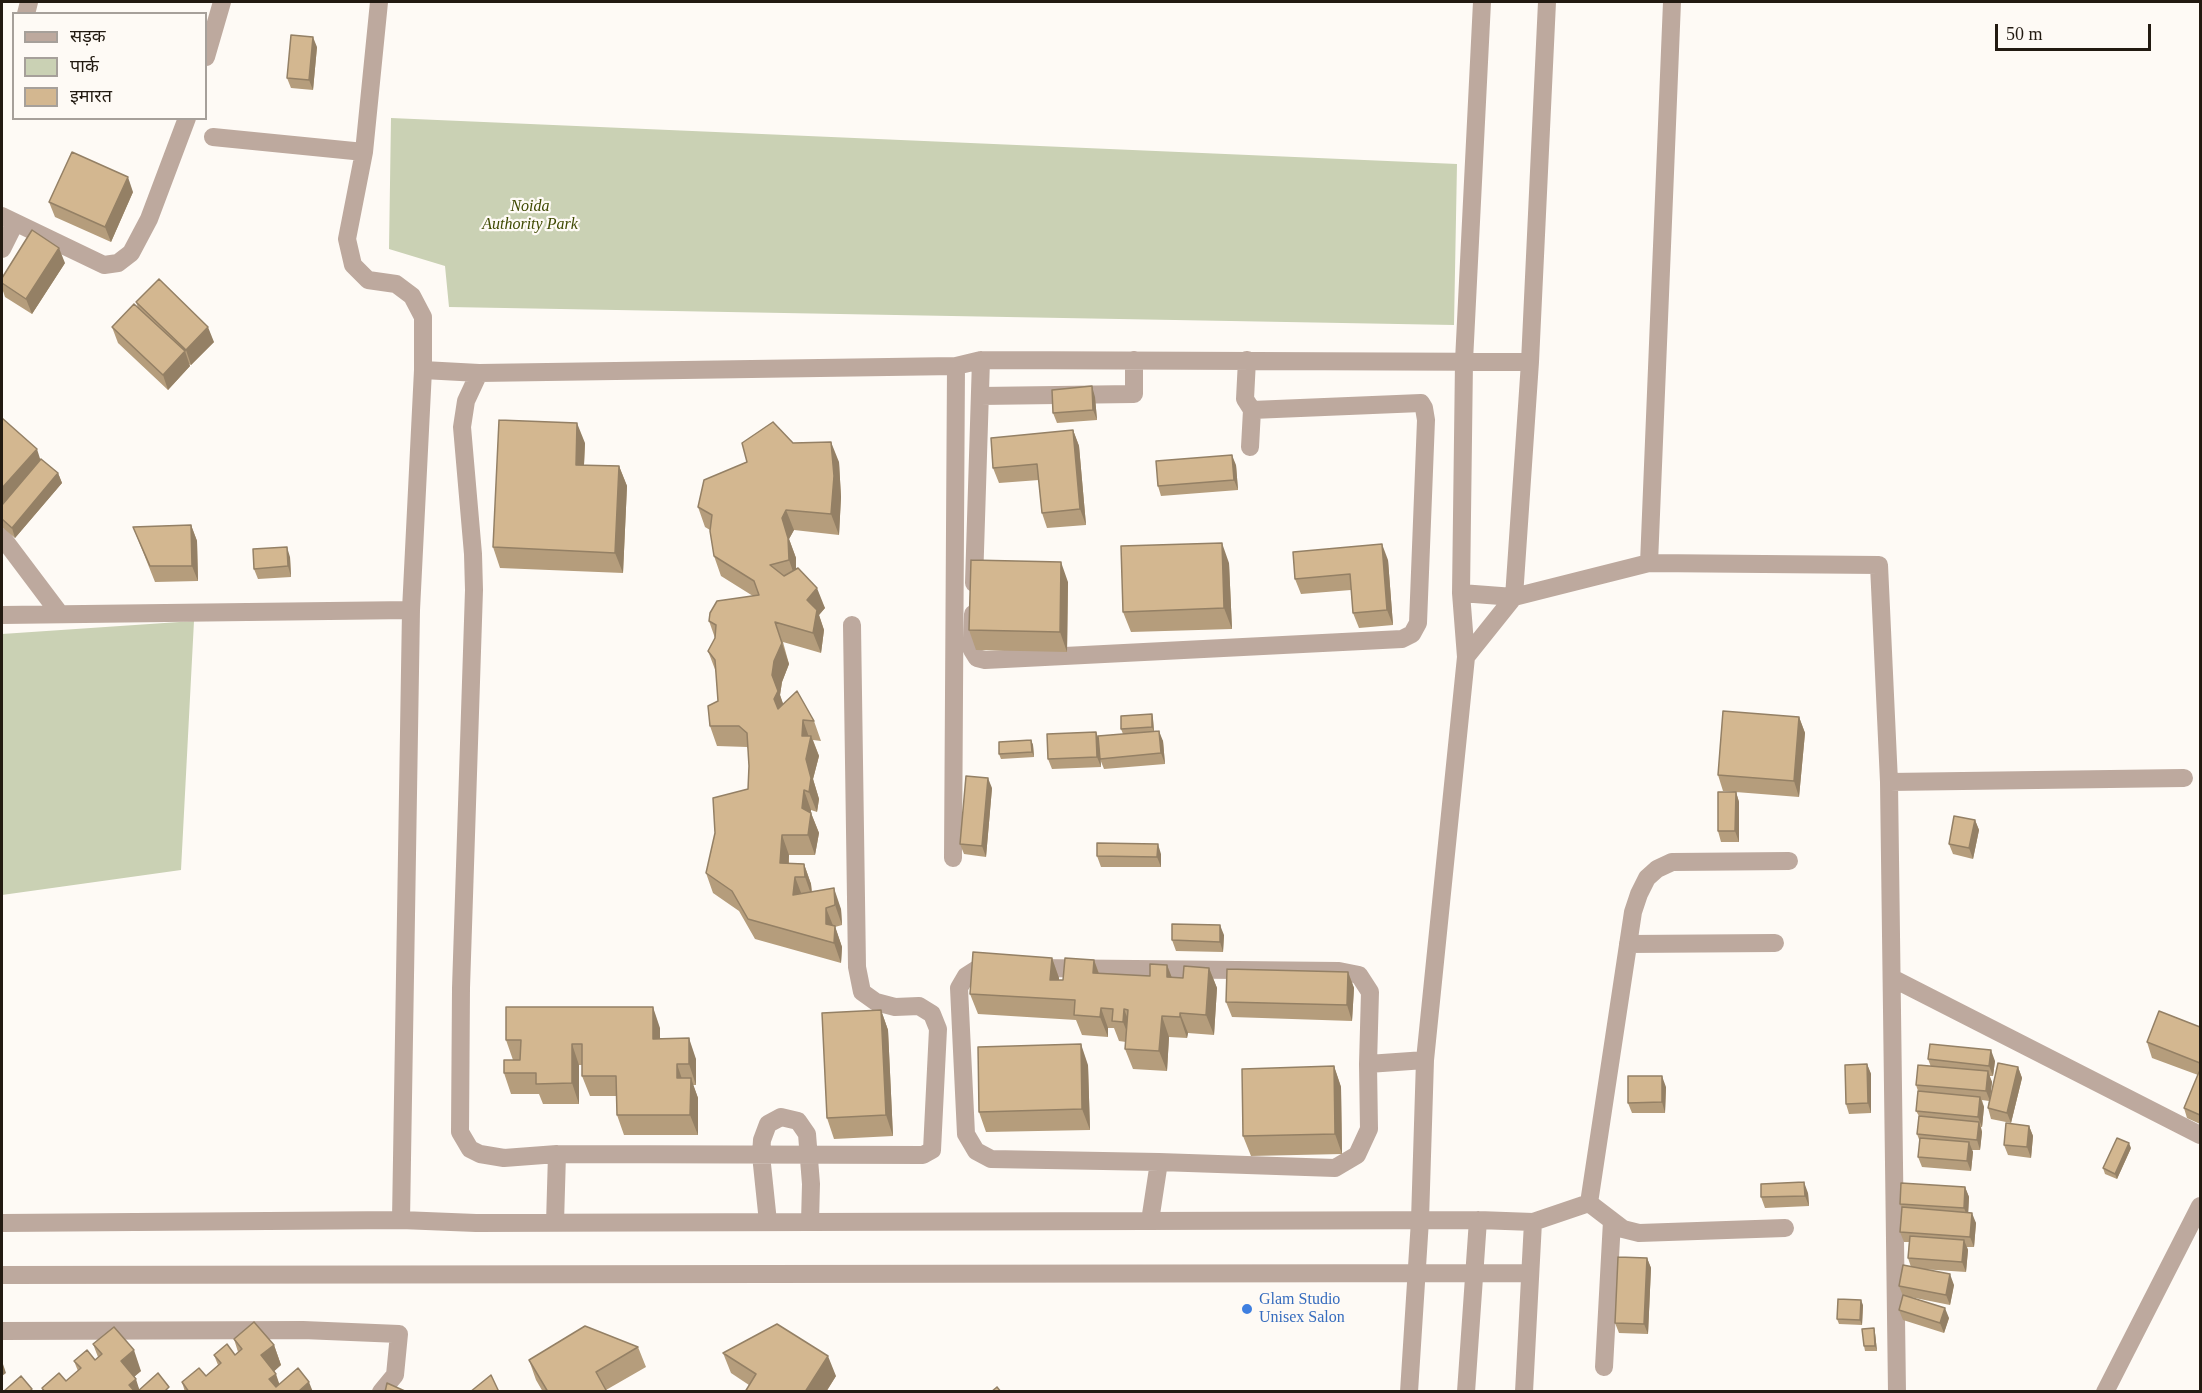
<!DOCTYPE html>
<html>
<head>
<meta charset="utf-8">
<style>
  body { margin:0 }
  #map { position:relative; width:2202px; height:1393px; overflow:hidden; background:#fefaf5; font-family:"Times New Roman","Noto Sans Devanagari",serif }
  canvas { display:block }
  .frame { position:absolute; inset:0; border:3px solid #221a11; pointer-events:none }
  .legend { position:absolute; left:12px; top:12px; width:195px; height:108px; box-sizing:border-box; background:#fefaf5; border:2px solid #a6a09a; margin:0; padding:8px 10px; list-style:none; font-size:18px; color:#221a11 }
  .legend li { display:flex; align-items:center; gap:12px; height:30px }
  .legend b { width:30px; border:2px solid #a6a09a }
  .scale { position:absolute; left:1995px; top:24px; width:156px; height:27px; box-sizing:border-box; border:3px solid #221a11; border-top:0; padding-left:8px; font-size:18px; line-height:21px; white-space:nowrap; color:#221a11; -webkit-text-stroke:4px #fefaf5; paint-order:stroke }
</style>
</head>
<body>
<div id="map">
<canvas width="2202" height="1393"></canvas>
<div class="frame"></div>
<ul class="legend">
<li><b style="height:8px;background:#bda99e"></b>सड़क</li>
<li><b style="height:16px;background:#cad1b4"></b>पार्क</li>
<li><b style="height:16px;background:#d3b790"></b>इमारत</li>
</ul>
<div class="scale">50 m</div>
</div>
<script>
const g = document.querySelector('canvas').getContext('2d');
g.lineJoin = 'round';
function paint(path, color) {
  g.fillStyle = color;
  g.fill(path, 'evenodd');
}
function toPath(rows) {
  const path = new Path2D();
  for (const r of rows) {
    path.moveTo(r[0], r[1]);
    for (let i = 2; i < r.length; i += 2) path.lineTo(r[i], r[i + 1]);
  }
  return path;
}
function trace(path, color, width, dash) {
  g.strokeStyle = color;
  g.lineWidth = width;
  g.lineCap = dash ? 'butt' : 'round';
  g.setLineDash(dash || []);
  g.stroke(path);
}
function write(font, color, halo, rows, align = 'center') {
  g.font = font + ' "Times New Roman",serif';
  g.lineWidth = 4.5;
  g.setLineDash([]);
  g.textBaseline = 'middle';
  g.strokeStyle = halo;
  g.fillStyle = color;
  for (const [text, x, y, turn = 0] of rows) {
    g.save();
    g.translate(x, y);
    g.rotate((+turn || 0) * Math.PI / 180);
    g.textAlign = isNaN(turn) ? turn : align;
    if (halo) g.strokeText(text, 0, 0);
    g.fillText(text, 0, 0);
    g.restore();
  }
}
paint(toPath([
  [391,118,1457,164,1454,325,449,307,445,266,389,249],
  [194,621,181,870,2,895,2,634]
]), '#cad1b4');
trace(toPath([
  [379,2,364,152,347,239,353,265,368,280,396,284,412,296,423,317,423,370,411,610,401,1220],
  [26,14,29,2],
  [206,57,222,2],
  [213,137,364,152],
  [2,216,104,265,118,263,131,253,149,219,187,118],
  [2,249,15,223],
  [423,370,479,373,956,366,981,360,1530,362],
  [479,373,466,401,462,427,473,554,474,590,461,988,460,1132,470,1149,480,1154,504,1158,557,1154,923,1155,932,1150,938,1029,932,1014,919,1006,895,1007,876,1002,862,992,857,967,852,625],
  [980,396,1134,394,1134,360],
  [1250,447,1252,410],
  [2,537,60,614],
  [1649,563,1672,2],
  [974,583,981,360],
  [1461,593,1514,597,1649,563,1879,565,1889,782,1897,1392],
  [973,614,972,650,977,658,985,660,1402,639,1412,634,1418,623,1426,420,1424,408,1421,403,1252,410,1245,399,1247,360],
  [2,615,411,610],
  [1466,657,1514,597,1530,362,1547,2],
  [1889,782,2184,778],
  [953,858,956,366],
  [1628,944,1775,943],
  [994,967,980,967,966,976,959,988,966,1134,976,1151,991,1159,1159,1162,1150,1221],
  [1033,968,1339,971,1359,975,1370,992,1368,1064,1425,1060],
  [1892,978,2200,1135],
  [1159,1162,1335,1168,1357,1155,1369,1129,1368,1064],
  [1589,1203,1633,912,1639,894,1647,878,1657,869,1672,862,1789,861],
  [768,1222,761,1155,762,1140,768,1124,781,1117,798,1121,807,1134,811,1184,810,1222],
  [2,1223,401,1220,476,1223,1478,1220,1533,1222,1589,1203,1623,1229,1639,1233,1785,1228],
  [555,1223,557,1154],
  [2,1275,1530,1273],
  [2,1331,303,1330,399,1334,395,1375,381,1392],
  [1604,1367,1612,1221],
  [1409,1392,1420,1220,1425,1060,1466,657,1461,593,1464,361,1482,2],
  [1466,1392,1478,1220],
  [1524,1392,1533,1222],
  [2105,1392,2200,1206]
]), '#bda99e', 18);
paint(toPath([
  [317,47,313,90,291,88,287,78],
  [133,192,111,242,55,217,49,202],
  [65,263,32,314,5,297,2,288,2,278],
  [136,302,214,342,191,365,189,364,190,366,168,390,118,343,112,327,138,308],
  [1095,397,1097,420,1057,423,1053,413],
  [2,418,40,459,58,473,62,483,15,538,2,527],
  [1073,430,1079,446,1086,525,1047,528,1042,513,1039,480,999,483,993,468],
  [585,443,584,465,619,466,627,486,623,573,500,568,493,547],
  [793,443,839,462,841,497,839,535,794,530,789,539,796,558,796,569,825,608,819,615,824,630,821,653,783,642,789,664,782,682,780,695,783,704,814,721,821,741,813,740,819,756,813,779,819,799,817,812,811,810,811,813,819,833,815,855,789,855,789,863,804,864,811,884,812,892,841,909,842,925,835,927,842,947,841,963,755,939,739,911,713,893,706,873,748,789,749,766,748,748,747,747,717,746,710,726,718,701,716,672,708,651,715,638,709,621,753,596,721,576,714,556,710,530,705,527,698,507],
  [1236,465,1238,490,1161,496,1158,486],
  [191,525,197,541,198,581,155,582,133,527],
  [290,557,291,577,258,579,254,569],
  [1388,560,1393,625,1359,628,1353,613,1351,590,1301,594,1295,579],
  [1229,563,1232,629,1131,632,1123,612],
  [1068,582,1067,652,976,650,969,630],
  [1152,714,1153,719,1154,731,1163,741,1165,764,1104,769,1100,759,1101,767,1052,769,1048,759,1096,732,1098,739,1123,734,1121,729],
  [1799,717,1805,733,1799,797,1723,791,1718,775],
  [1031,740,1033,745,1034,757,1001,759,999,754],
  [992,788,986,857,964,854,960,844],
  [1736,792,1739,802,1739,842,1721,842,1718,831],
  [1975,820,1979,830,1973,859,1953,854,1949,844],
  [1161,854,1161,867,1101,867,1097,856],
  [1224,935,1223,952,1176,951,1172,940],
  [1052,958,1059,978,1059,980,1063,980,1094,960,1099,973,1150,976,1167,965,1172,978,1183,978,1209,968,1217,988,1214,1035,1188,1033,1187,1038,1169,1037,1167,1071,1133,1069,1125,1049,1126,1042,1119,1041,1114,1028,1108,1028,1108,1037,1082,1035,1076,1020,978,1014,970,994],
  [1348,972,1354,988,1352,1021,1232,1017,1226,1002],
  [881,1010,888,1030,893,1136,834,1139,827,1118],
  [2200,1027,2200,1124,2187,1118,2184,1108,2198,1075,2152,1058,2147,1042],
  [660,1028,660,1038,696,1059,696,1085,693,1085,698,1098,698,1135,624,1135,617,1115,617,1096,590,1096,582,1076,582,1065,579,1065,579,1104,543,1104,539,1094,511,1094,504,1073,513,1060,506,1040],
  [1928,1059,1995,1061,1993,1076,1989,1076,1992,1082,1990,1097,2018,1067,2022,1078,2011,1123,1991,1119,1988,1108,1989,1101,1982,1100,1984,1107,1982,1127,1981,1127,1982,1132,1980,1150,1972,1150,1973,1152,1971,1171,1922,1167,1918,1157,1920,1142,1917,1134,1919,1116,1916,1111,1918,1091,1916,1085,1931,1067],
  [1867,1064,1871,1074,1871,1113,1849,1114,1846,1104],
  [1088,1065,1090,1130,986,1132,979,1112],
  [1334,1066,1341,1087,1342,1154,1251,1156,1243,1136],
  [1666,1087,1665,1113,1632,1113,1628,1103],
  [2029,1126,2033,1136,2031,1158,2008,1155,2004,1145],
  [2131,1148,2117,1179,2105,1174,2103,1168],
  [1965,1187,1969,1197,1968,1212,1976,1223,1974,1247,1967,1247,1968,1250,1966,1272,1921,1269,1954,1285,1950,1305,1910,1297,1949,1318,1944,1333,1903,1320,1899,1310,1903,1296,1899,1286,1911,1267,1908,1258,1909,1242,1904,1242,1900,1232,1902,1209,1900,1204],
  [1808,1193,1809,1206,1765,1208,1761,1197],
  [1647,1258,1651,1268,1648,1334,1619,1333,1615,1323],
  [1863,1305,1862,1325,1839,1324,1837,1319],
  [1874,1328,1875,1333,1877,1351,1865,1351,1864,1346],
  [234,1339,274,1345,281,1365,274,1371,279,1384,313,1392,185,1392,182,1382,206,1376,218,1365,214,1355,235,1355,238,1352],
  [93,1344,141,1371,134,1377,139,1389,171,1392,43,1392,42,1388,66,1381,78,1371,74,1361,95,1360,98,1357],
  [638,1347,646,1367,606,1390,607,1392,543,1392,536,1380,529,1360],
  [723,1353,836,1376,826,1392,745,1392,749,1385,731,1373]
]), '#b59d7c');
paint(toPath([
  [313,37,317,47,313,90,309,80],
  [128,177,133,192,111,242,105,227],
  [59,248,65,263,32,314,26,299],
  [208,327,214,342,191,365,186,350],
  [185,351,190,366,168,390,163,375],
  [1092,386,1095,397,1097,420,1093,410],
  [577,423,585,443,583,485,576,465],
  [1073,430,1079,446,1086,525,1080,509],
  [831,442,839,462,841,497,839,535,831,514],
  [37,449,42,465,2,510,2,488],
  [1232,455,1236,465,1238,490,1234,480],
  [619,466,627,486,623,573,615,553],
  [58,473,62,483,15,538,12,528],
  [786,510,794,530,789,539,796,558,796,580,789,560,782,518],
  [191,525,197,541,198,581,192,566],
  [1222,543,1229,563,1232,629,1224,608],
  [1382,544,1388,560,1393,625,1387,610],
  [287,547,290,557,291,577,288,566],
  [1061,562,1068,582,1067,652,1060,632],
  [817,588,825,608,819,615,824,630,821,653,813,633,807,600],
  [775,622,789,664,782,682,780,695,786,712,781,720,774,699,772,675],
  [1152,714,1153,719,1154,732,1152,727],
  [1799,717,1805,733,1799,797,1794,781],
  [803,720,810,740,811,736,819,756,813,779,819,799,817,812,809,792,806,759,802,736],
  [1159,731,1163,741,1165,764,1161,753],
  [1096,732,1100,742,1101,767,1097,757],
  [1031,740,1033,745,1034,757,1032,752],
  [988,778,992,788,986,857,982,846],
  [804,790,811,810,810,819,811,813,819,833,815,855,808,835,802,808],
  [1736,792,1739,802,1739,842,1735,831],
  [1975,820,1979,830,1973,859,1969,848],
  [782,835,789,855,787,883,780,863],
  [1158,844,1161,854,1161,867,1157,857],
  [804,864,811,884,812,897,805,877],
  [795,877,803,898,793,895],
  [834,888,841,909,842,925,835,905],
  [826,908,834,928,826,924],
  [1220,925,1224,935,1223,952,1220,942],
  [835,926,842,947,841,963,834,943],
  [1052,958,1059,978,1058,1000,1050,980],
  [1094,960,1101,980,1093,973],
  [1167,965,1175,986,1167,977],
  [1209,968,1217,988,1214,1035,1206,1015],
  [1348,972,1354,988,1352,1021,1347,1005],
  [653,1007,660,1028,660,1059,653,1039],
  [1101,1008,1108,1028,1108,1037,1100,1017],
  [1124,1009,1132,1030,1131,1042,1123,1022],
  [881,1010,888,1030,893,1136,886,1115],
  [1180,1013,1188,1033,1187,1038,1180,1017],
  [1162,1016,1169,1037,1167,1071,1159,1051],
  [689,1038,696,1059,696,1085,689,1064],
  [572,1044,579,1065,579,1104,572,1083],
  [1081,1044,1088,1065,1090,1130,1082,1109],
  [1991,1050,1995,1061,1993,1076,1989,1066],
  [677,1064,684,1085,677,1078],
  [1867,1064,1871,1074,1871,1113,1868,1103],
  [1334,1066,1341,1087,1342,1154,1335,1134],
  [2018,1067,2022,1078,2011,1123,2007,1113],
  [1988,1071,1992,1082,1990,1101,1986,1091],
  [1662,1076,1666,1087,1665,1113,1662,1102],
  [691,1078,698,1098,698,1135,690,1115],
  [1980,1097,1984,1107,1982,1127,1978,1117],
  [1979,1122,1982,1132,1980,1150,1977,1140],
  [2029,1126,2033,1136,2031,1158,2027,1147],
  [1969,1142,1973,1152,1971,1171,1967,1161],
  [2129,1143,2131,1148,2117,1179,2115,1174],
  [1804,1182,1808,1193,1809,1206,1805,1196],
  [1965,1187,1969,1197,1968,1218,1964,1208],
  [1972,1213,1976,1223,1974,1247,1970,1237],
  [1964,1240,1968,1250,1966,1272,1962,1262],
  [1647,1258,1651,1268,1648,1334,1644,1324],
  [1950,1274,1954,1285,1950,1305,1946,1295],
  [1861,1300,1863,1305,1862,1325,1860,1320],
  [1945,1308,1949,1318,1944,1333,1940,1323],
  [1874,1328,1875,1333,1877,1351,1875,1346],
  [274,1345,281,1365,269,1376,261,1355],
  [134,1350,141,1371,129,1381,121,1361],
  [828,1356,836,1376,826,1392,805,1392],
  [2,1361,6,1373,2,1376],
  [276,1374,282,1392,273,1392,269,1379],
  [136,1379,140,1392,131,1392,129,1385],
  [309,1382,313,1392,299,1392,299,1391]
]), '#948065');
const building = toPath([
  [291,35,313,37,309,80,287,78,291,35],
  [72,152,128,177,105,227,49,202,72,152],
  [32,230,59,248,26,299,2,283,2,278,32,230],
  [159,279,208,327,186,350,136,302,159,279],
  [134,304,185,351,163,375,112,327,134,304],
  [1092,386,1093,410,1053,413,1052,390,1092,386],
  [2,418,37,449,2,488,2,418],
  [499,420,577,423,576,465,619,466,615,553,493,547,499,420],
  [773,422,793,443,831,442,834,476,831,514,786,510,782,518,788,538,789,560,770,565,784,576,798,568,817,588,807,600,817,610,813,633,775,622,782,643,774,661,772,675,778,691,774,699,778,709,797,691,814,721,803,720,802,736,811,736,806,759,811,778,809,792,804,790,802,808,811,813,808,835,782,835,780,863,804,864,805,877,795,877,793,895,834,888,835,905,826,908,826,924,835,926,834,943,748,919,732,891,706,873,715,833,713,798,748,789,749,766,747,733,739,726,710,726,708,706,718,701,715,660,708,651,715,638,716,625,709,621,710,613,717,601,759,595,754,581,714,556,710,531,712,515,698,507,704,480,747,462,742,443,773,422],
  [1073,430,1080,509,1042,513,1037,464,993,468,991,438,1073,430],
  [1232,455,1234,480,1158,486,1156,461,1232,455],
  [41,459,58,473,12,528,2,519,2,505,41,459],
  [191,525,192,566,150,566,133,527,191,525],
  [1222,543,1224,608,1123,612,1121,546,1222,543],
  [1382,544,1387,610,1353,613,1350,574,1295,579,1293,552,1382,544],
  [287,547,288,566,254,569,253,549,287,547],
  [971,560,1061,562,1060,632,969,630,971,560],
  [1723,711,1799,717,1794,781,1718,775,1723,711],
  [1152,714,1152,727,1121,729,1121,716,1152,714],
  [1159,731,1161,753,1100,759,1098,736,1159,731],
  [1096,732,1097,757,1048,759,1047,734,1096,732],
  [1031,740,1032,752,999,754,999,742,1031,740],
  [966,776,988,778,982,846,960,844,966,776],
  [1718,792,1736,792,1735,831,1718,831,1718,792],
  [1954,816,1975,820,1969,848,1949,844,1954,816],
  [1097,843,1158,844,1157,857,1097,856,1097,843],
  [1172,924,1220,925,1220,942,1172,940,1172,924],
  [973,952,1052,958,1050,980,1063,980,1065,958,1094,960,1093,973,1150,976,1150,964,1167,965,1167,977,1183,978,1184,966,1209,968,1206,1015,1180,1013,1180,1017,1162,1016,1159,1051,1125,1049,1128,1010,1124,1009,1123,1022,1112,1021,1113,1009,1101,1008,1100,1017,1074,1015,1075,1000,970,994,973,952],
  [1227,969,1348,972,1347,1005,1226,1002,1227,969],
  [506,1007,653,1007,653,1039,689,1038,689,1064,677,1064,677,1078,691,1078,690,1115,617,1115,616,1076,582,1076,582,1044,572,1044,572,1083,536,1084,536,1073,504,1073,504,1060,520,1060,521,1040,506,1040,506,1007],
  [881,1010,886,1115,827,1118,822,1013,881,1010],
  [2159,1011,2200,1027,2200,1063,2147,1042,2159,1011],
  [1081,1044,1082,1109,979,1112,978,1047,1081,1044],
  [1930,1044,1991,1050,1989,1066,1928,1059,1930,1044],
  [1998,1063,2018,1067,2007,1113,1988,1108,1998,1063],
  [1867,1064,1868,1103,1846,1104,1845,1065,1867,1064],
  [1918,1065,1988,1071,1986,1091,1916,1085,1918,1065],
  [1334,1066,1335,1134,1243,1136,1242,1069,1334,1066],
  [2199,1072,2200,1073,2200,1115,2184,1108,2199,1072],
  [1628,1076,1662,1076,1662,1102,1628,1103,1628,1076],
  [1918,1091,1980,1097,1978,1117,1916,1111,1918,1091],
  [1919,1116,1979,1122,1977,1140,1917,1134,1919,1116],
  [2006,1123,2029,1126,2027,1147,2004,1145,2006,1123],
  [1920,1138,1969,1142,1967,1161,1918,1157,1920,1138],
  [2117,1138,2129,1143,2115,1174,2103,1168,2117,1138],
  [1804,1182,1805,1196,1761,1197,1761,1184,1804,1182],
  [1901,1183,1965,1187,1964,1208,1900,1204,1901,1183],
  [1902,1207,1972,1213,1970,1237,1900,1232,1902,1207],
  [1910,1236,1964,1240,1962,1262,1908,1258,1910,1236],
  [1618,1257,1647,1258,1644,1324,1615,1323,1618,1257],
  [1903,1265,1950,1274,1946,1295,1899,1286,1903,1265],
  [1903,1295,1945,1308,1940,1323,1899,1310,1903,1295],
  [1838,1299,1861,1300,1860,1320,1837,1319,1838,1299],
  [254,1322,274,1345,261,1355,276,1374,269,1379,276,1387,298,1368,309,1382,299,1391,300,1392,189,1392,182,1382,199,1368,206,1376,221,1363,214,1355,227,1344,235,1355,242,1349,234,1339,254,1322],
  [777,1324,828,1356,805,1392,745,1392,756,1374,723,1353,777,1324],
  [585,1326,638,1347,596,1372,607,1392,548,1392,529,1360,585,1326],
  [114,1327,134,1350,121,1361,136,1379,129,1385,135,1392,45,1392,42,1388,59,1373,66,1381,81,1368,74,1361,87,1350,95,1360,102,1354,93,1344,114,1327],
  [1874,1328,1875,1346,1864,1346,1862,1329,1874,1328],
  [158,1373,169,1387,164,1392,137,1392,158,1373],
  [491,1375,499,1392,470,1392,491,1375],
  [21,1376,32,1389,29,1392,3,1392,21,1376],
  [387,1383,407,1392,385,1392,387,1383],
  [997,1387,1001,1392,991,1392,997,1387]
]);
paint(building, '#d3b790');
trace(building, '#948065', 1.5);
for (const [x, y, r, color] of [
  [1247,1309,6,"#3f7fe0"]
]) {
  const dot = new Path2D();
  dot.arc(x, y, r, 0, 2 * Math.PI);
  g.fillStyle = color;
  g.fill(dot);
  trace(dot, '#fefaf5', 2);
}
write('italic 16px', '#3e4900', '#fefaf5', [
  ["Noida",530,207],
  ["Authority Park",530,225]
]);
write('16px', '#366cbe', '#fefaf5', [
  ["Glam Studio",1259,1300],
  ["Unisex Salon",1259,1318]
], 'left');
</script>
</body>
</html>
